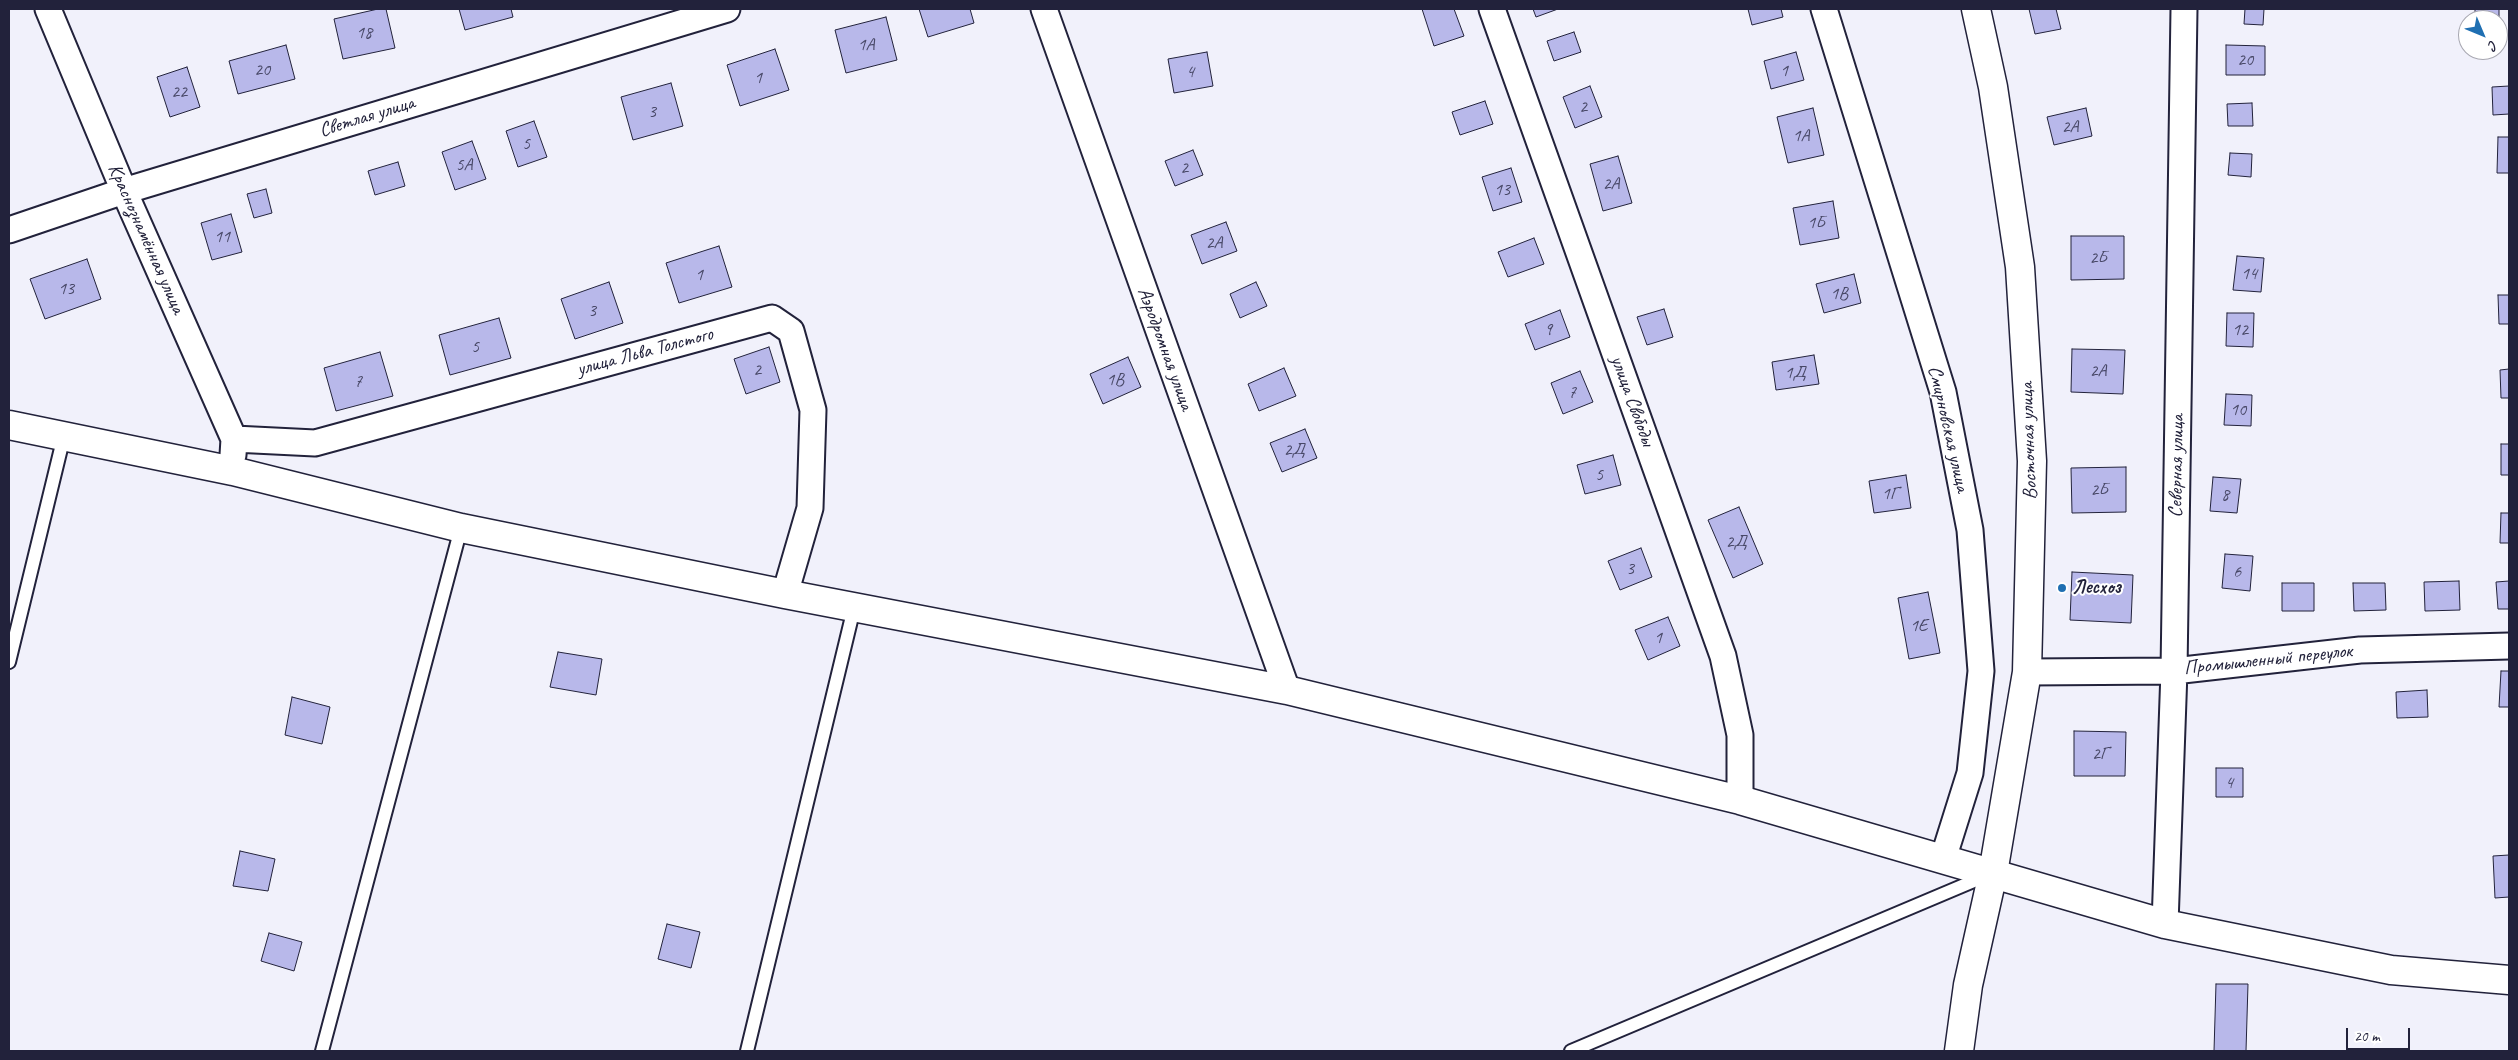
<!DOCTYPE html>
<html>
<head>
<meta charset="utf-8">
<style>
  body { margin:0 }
  #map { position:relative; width:2518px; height:1060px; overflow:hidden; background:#f1f1fb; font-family:Caveat,sans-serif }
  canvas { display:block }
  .frame { position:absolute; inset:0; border:10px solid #22223b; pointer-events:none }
  .north { position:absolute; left:2458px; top:10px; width:50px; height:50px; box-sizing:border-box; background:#fff; border:1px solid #a7a7b1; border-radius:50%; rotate:135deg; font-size:14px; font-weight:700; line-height:20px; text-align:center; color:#22223b }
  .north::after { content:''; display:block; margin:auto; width:18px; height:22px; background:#1f6fb2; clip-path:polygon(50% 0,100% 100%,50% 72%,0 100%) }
  .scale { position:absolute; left:2346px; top:1028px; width:64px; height:22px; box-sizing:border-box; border:2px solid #22223b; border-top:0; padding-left:6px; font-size:15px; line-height:18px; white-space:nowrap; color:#22223b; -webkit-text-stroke:4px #fff; paint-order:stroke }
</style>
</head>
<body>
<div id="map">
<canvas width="2518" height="1060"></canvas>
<div class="frame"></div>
<div class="north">С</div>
<div class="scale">20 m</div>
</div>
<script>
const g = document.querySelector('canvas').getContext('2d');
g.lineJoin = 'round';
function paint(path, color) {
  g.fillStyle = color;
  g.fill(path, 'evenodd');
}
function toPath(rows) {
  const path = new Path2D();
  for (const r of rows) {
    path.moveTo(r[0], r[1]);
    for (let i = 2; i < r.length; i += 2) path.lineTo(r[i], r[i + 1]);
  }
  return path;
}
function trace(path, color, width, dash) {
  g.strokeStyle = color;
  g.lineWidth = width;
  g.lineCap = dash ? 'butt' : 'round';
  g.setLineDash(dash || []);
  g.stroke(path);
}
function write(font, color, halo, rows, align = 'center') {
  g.font = font + ' Caveat,sans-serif';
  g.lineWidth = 4;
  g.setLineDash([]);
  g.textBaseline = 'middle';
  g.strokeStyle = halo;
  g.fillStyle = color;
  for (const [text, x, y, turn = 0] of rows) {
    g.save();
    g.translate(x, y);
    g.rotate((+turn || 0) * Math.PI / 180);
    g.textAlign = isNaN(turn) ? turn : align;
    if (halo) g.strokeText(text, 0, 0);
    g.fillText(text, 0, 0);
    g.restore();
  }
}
const building = toPath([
  [378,9,386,9,395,48,343,59,334,19,378,9],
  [459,9,511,9,513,17,465,30,459,9],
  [919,9,970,9,974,23,928,37,919,9],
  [1422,9,1454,9,1464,36,1434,46,1422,9],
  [1533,9,1558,9,1536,17,1533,9],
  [1748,9,1781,9,1783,17,1752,25,1748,9],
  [2029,9,2056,9,2061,29,2035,34,2029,9],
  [2245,9,2264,9,2263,25,2244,24,2245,9],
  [2475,9,2499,9,2499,22,2498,20,2475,20,2475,9],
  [886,17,897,60,846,73,835,30,886,17],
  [1574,32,1581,52,1554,61,1547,41,1574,32],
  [286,45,295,79,238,94,229,61,286,45],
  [2226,45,2265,46,2265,75,2226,75,2226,45],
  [775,49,789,90,740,106,727,65,775,49],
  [1207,52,1213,86,1174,93,1168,59,1207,52],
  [1796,52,1804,80,1771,89,1764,61,1796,52],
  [187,67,200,107,170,117,157,77,187,67],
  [671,83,683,126,633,140,621,97,671,83],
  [1590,86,1602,117,1575,128,1563,97,1590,86],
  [2509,86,2509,114,2493,115,2492,87,2509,86],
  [1485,101,1493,124,1460,135,1452,112,1485,101],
  [2252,103,2253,126,2228,126,2227,104,2252,103],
  [1813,108,1824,155,1788,163,1777,117,1813,108],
  [2086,108,2092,136,2054,145,2047,117,2086,108],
  [534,121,547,157,518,167,506,131,534,121],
  [2498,137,2509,137,2509,173,2497,173,2498,137],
  [472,141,486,179,455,190,442,152,472,141],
  [1193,150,1203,175,1175,186,1165,161,1193,150],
  [2230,153,2252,154,2251,177,2228,175,2230,153],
  [1618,156,1632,203,1603,211,1590,164,1618,156],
  [398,162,405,186,375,195,368,171,398,162],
  [1511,168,1522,202,1493,211,1482,177,1511,168],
  [266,189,272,213,254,218,247,194,266,189],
  [1833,201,1839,238,1800,245,1793,208,1833,201],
  [231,214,242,252,212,260,201,223,231,214],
  [1226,222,1237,251,1202,264,1191,235,1226,222],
  [2071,236,2124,236,2124,279,2071,280,2071,236],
  [1534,238,1544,264,1508,277,1498,252,1534,238],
  [719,246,732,287,679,303,666,263,719,246],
  [2237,256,2264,258,2261,292,2233,290,2237,256],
  [87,259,101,299,45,319,30,279,87,259],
  [1854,274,1861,303,1824,313,1816,284,1854,274],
  [609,282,623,323,575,339,561,299,609,282],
  [1256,282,1267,306,1240,318,1230,294,1256,282],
  [2498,295,2509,295,2509,324,2499,324,2498,295],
  [1664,309,1673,337,1647,345,1637,317,1664,309],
  [1560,310,1570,337,1535,350,1525,324,1560,310],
  [2227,313,2254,313,2253,347,2226,346,2227,313],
  [499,318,511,358,450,375,439,335,499,318],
  [769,347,780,382,746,394,734,359,769,347],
  [2072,349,2125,350,2123,394,2071,392,2072,349],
  [380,352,393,396,336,411,324,368,380,352],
  [1814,355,1819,384,1776,390,1772,362,1814,355],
  [1128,357,1141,387,1103,404,1090,374,1128,357],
  [1284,368,1296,396,1259,411,1248,384,1284,368],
  [2509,369,2509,398,2501,398,2500,370,2509,369],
  [1580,371,1593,402,1563,414,1551,383,1580,371],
  [2226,394,2252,395,2251,426,2224,425,2226,394],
  [1305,429,1317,458,1282,472,1270,443,1305,429],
  [2501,444,2509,444,2509,475,2501,475,2501,444],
  [1613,455,1621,485,1585,494,1577,465,1613,455],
  [2126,467,2126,512,2072,513,2071,468,2126,467],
  [1906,475,1911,508,1874,513,1869,481,1906,475],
  [2213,477,2241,479,2237,513,2210,511,2213,477],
  [1739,507,1763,564,1733,578,1708,520,1739,507],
  [2501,513,2509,513,2509,543,2500,543,2501,513],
  [1641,548,1652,577,1620,590,1608,561,1641,548],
  [2225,554,2253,556,2250,591,2222,588,2225,554],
  [2072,572,2133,575,2131,623,2070,620,2072,572],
  [2459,581,2460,610,2425,611,2424,582,2459,581],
  [2509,581,2509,609,2498,609,2496,582,2509,581],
  [2282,583,2314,583,2314,611,2282,611,2282,583],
  [2353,583,2385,583,2386,610,2354,611,2353,583],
  [1928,592,1940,653,1909,659,1898,598,1928,592],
  [1668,617,1680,646,1648,660,1635,630,1668,617],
  [558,652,602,659,596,695,550,687,558,652],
  [2501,671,2509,671,2509,707,2499,707,2501,671],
  [2427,690,2428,717,2397,718,2396,692,2427,690],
  [292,697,330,707,322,744,285,735,292,697],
  [2074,731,2126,732,2125,776,2074,776,2074,731],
  [2216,768,2243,768,2243,797,2216,797,2216,768],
  [240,851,275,859,268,891,233,886,240,851],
  [2509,855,2509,897,2495,898,2493,856,2509,855],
  [667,924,700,932,691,968,658,959,667,924],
  [269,933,302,942,294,971,261,961,269,933],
  [2216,984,2248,984,2246,1051,2214,1051,2216,984]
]);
paint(building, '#b8b8ea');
trace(building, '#22223b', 1);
const service = toPath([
  [9,662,64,436],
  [322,1051,461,528],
  [747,1051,854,608],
  [1571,1051,1988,875]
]);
const minor = toPath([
  [48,9,124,191,234,439,233,455],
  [1044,9,1287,690],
  [1492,9,1723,656,1740,735,1740,800],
  [1824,9,1943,392,1970,530,1981,671,1970,773,1943,859],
  [9,230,124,191,727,9],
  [234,439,315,443,772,318,791,331,813,410,810,508,785,594],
  [2027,672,2174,671,2360,650,2509,646],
  [2165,924,2174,671,2184,9]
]);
const tertiary = toPath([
  [9,425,233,471,461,528,785,594,1287,690,1740,800,2165,924,2391,970,2509,980]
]);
const secondary = toPath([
  [1959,1051,1968,985,1993,873,2027,672,2032,461,2020,267,1993,87,1976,9]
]);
trace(service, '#22223b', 16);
trace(minor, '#22223b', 29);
trace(tertiary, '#22223b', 31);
trace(secondary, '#22223b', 31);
trace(service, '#fff', 12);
trace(minor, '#fff', 25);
trace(tertiary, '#fff', 28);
trace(secondary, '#fff', 28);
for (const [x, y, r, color] of [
  [2062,588,5,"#1f6fb2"]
]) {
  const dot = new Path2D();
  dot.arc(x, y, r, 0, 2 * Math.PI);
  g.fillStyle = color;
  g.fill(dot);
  trace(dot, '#fff', 2);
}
write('18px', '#484867', null, [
  ["18",364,33],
  ["1А",866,45],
  ["20",2245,60],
  ["20",262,70],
  ["1",1784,71],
  ["4",1190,72],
  ["1",758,78],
  ["22",179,92],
  ["2",1583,107],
  ["3",652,112],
  ["2А",2070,127],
  ["1А",1801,136],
  ["5",526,144],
  ["5А",464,165],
  ["2",1184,168],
  ["2А",1611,184],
  ["13",1502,190],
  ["1Б",1816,223],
  ["11",222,237],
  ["2А",1214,243],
  ["2Б",2098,258],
  ["14",2249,274],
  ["1",699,275],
  ["13",66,289],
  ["1В",1839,294],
  ["3",592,311],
  ["9",1548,330],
  ["12",2240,330],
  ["5",475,347],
  ["2",757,370],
  ["2А",2098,371],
  ["1Д",1795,373],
  ["1В",1115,380],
  ["7",358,382],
  ["7",1572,393],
  ["10",2238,410],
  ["2Д",1294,450],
  ["5",1599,475],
  ["2Б",2099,490],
  ["1Г",1890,494],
  ["8",2225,495],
  ["2Д",1736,542],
  ["3",1630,569],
  ["6",2237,572],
  ["1Е",1919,626],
  ["1",1658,638],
  ["2Г",2100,754],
  ["4",2229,783]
]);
write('20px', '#22223b', '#fff', [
  ["Светлая улица",367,117,-17],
  ["Краснознамённая улица",146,239,66],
  ["Аэродромная улица",1165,349,70],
  ["улица Льва Толстого",645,352,-15],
  ["улица Свободы",1632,401,70],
  ["Смирновская улица",1948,429,77],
  ["Восточная улица",2029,441,-92],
  ["Северная улица",2177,466,-89],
  ["Промышленный переулок",2268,660,-6]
]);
write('bold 20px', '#22223b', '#fff', [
  ["Лесхоз",2072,588]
], 'left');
</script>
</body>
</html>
